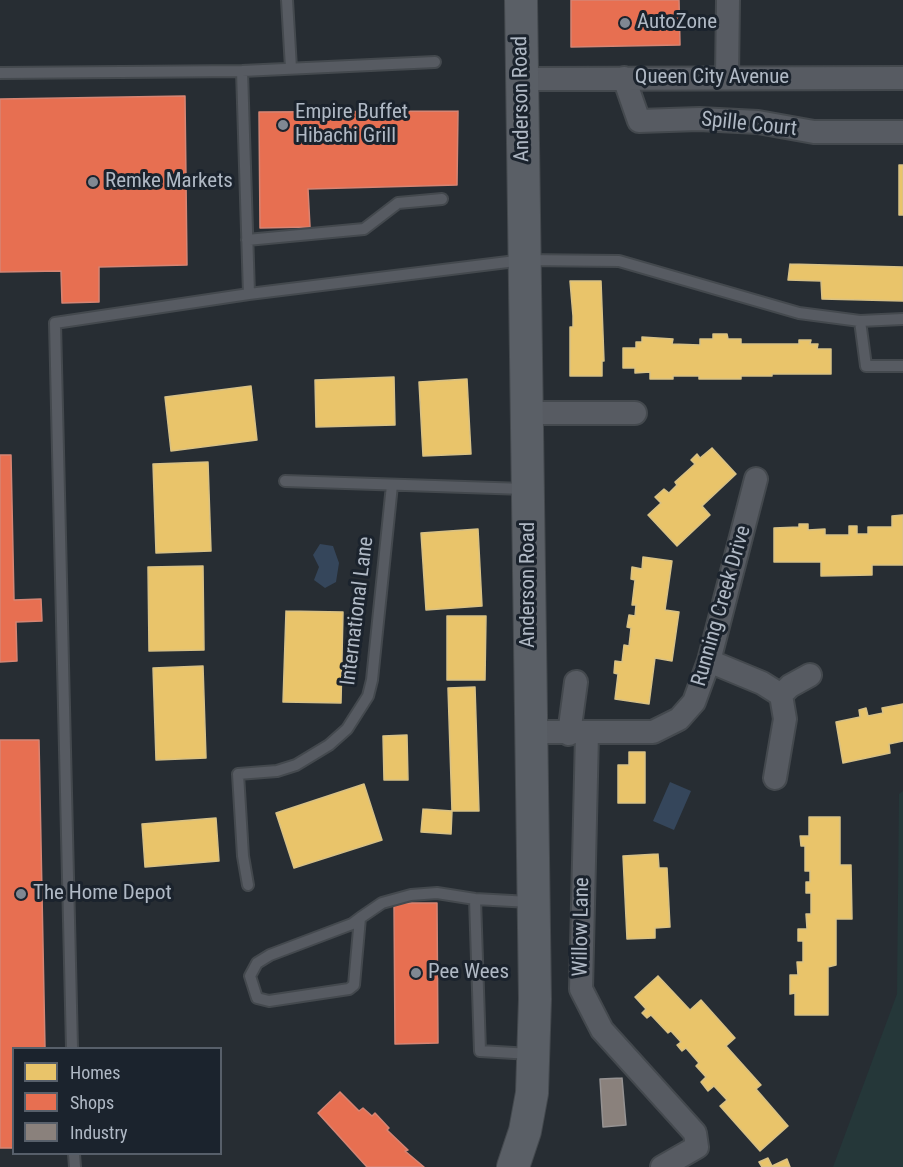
<!DOCTYPE html>
<html>
<head>
<meta charset="utf-8">
<style>
  body { margin:0 }
  #map { position:relative; width:903px; height:1167px; overflow:hidden; background:#272d33; font-family:"Roboto Condensed",sans-serif }
  canvas { display:block }
  .legend { position:absolute; left:12px; top:1047px; width:210px; height:108px; box-sizing:border-box; background:#1b232d; border:2px solid #575f6a; margin:0; padding:8px 10px; list-style:none; font-size:18px; color:#b0b9c5 }
  .legend li { display:flex; align-items:center; gap:12px; height:30px }
  .legend b { width:30px; border:2px solid #575f6a }
</style>
</head>
<body>
<div id="map">
<canvas width="903" height="1167"></canvas>
<ul class="legend">
<li><b style="height:16px;background:#e9c46a"></b>Homes</li>
<li><b style="height:16px;background:#e76f51"></b>Shops</li>
<li><b style="height:16px;background:#8a817c"></b>Industry</li>
</ul>
</div>
<script>
const g = document.querySelector('canvas').getContext('2d');
g.lineJoin = 'round';
function paint(path, color) {
  g.fillStyle = color;
  g.fill(path, 'evenodd');
}
function toPath(rows) {
  const path = new Path2D();
  for (const r of rows) {
    path.moveTo(r[0], r[1]);
    for (let i = 2; i < r.length; i += 2) path.lineTo(r[i], r[i + 1]);
  }
  return path;
}
function trace(path, color, width, dash) {
  g.strokeStyle = color;
  g.lineWidth = width;
  g.lineCap = dash ? 'butt' : 'round';
  g.setLineDash(dash || []);
  g.stroke(path);
}
function write(font, color, halo, rows, align = 'center') {
  g.font = font + ' "Roboto Condensed",sans-serif';
  g.lineWidth = 6;
  g.setLineDash([]);
  g.textBaseline = 'middle';
  g.strokeStyle = halo;
  g.fillStyle = color;
  for (const [text, x, y, turn = 0] of rows) {
    g.save();
    g.translate(x, y);
    g.rotate((+turn || 0) * Math.PI / 180);
    g.textAlign = isNaN(turn) ? turn : align;
    if (halo) g.strokeText(text, 0, 0);
    g.fillText(text, 0, 0);
    g.restore();
  }
}
paint(toPath([
  [903,791,903,1167,833,1167,897,994,899,794]
]), '#253739');
paint(toPath([
  [320,544,333,546,339,563,336,582,325,588,314,580,319,567,313,555],
  [670,782,691,791,674,830,653,821]
]), '#35465b');
const homes = toPath([
  [899,165,903,165,903,215,899,215,899,165],
  [790,264,903,267,903,301,822,299,821,281,788,280,790,264],
  [570,281,601,281,604,361,602,361,602,376,570,376,570,327,573,327,573,316,570,281],
  [713,334,727,334,728,339,741,339,741,344,799,344,799,340,811,340,810,344,818,344,817,349,831,349,831,374,772,374,772,376,741,376,741,379,699,379,699,376,673,376,673,379,650,379,650,372,635,373,635,368,623,368,623,348,636,348,636,342,642,342,642,337,673,339,672,344,700,345,700,339,713,339,713,334],
  [394,377,395,425,316,427,315,380,394,377],
  [467,379,471,454,423,456,419,382,467,379],
  [251,386,257,440,171,451,165,397,251,386],
  [712,448,736,474,702,506,710,515,677,546,648,515,661,503,655,497,664,489,669,493,677,485,675,482,695,464,691,460,697,454,700,458,712,448],
  [208,462,211,551,156,553,153,464,208,462],
  [903,515,903,565,872,565,872,575,821,576,821,562,774,562,774,528,799,527,799,524,808,524,808,530,825,529,825,535,849,535,849,526,857,526,857,534,868,534,868,527,892,527,892,516,903,515],
  [478,529,482,606,426,610,421,533,478,529],
  [643,557,672,561,665,610,679,612,672,661,655,658,649,704,615,699,618,674,614,673,615,661,622,662,624,645,629,646,631,628,627,627,629,615,635,616,636,605,632,605,635,580,631,579,632,567,642,569,643,557],
  [203,566,204,650,149,651,148,567,203,566],
  [286,611,343,612,341,703,283,702,286,611],
  [447,616,486,616,485,680,447,680,447,616],
  [203,666,206,758,156,760,153,668,203,666],
  [475,687,479,811,452,811,448,688,475,687],
  [903,704,903,741,889,744,890,753,843,763,836,722,860,717,859,710,866,708,868,716,883,713,882,708,903,704],
  [407,735,408,780,384,780,383,736,407,735],
  [629,752,645,752,645,803,618,803,618,765,629,765,629,752],
  [364,784,382,840,294,868,276,813,364,784],
  [423,809,452,811,451,834,421,832,423,809],
  [809,817,840,817,840,865,851,865,852,919,836,919,836,965,828,967,828,1015,795,1015,795,993,790,994,790,975,798,975,797,962,803,962,803,941,798,941,798,929,807,929,806,914,811,914,811,893,806,893,806,882,810,882,810,871,805,871,805,846,801,846,800,836,809,836,809,817],
  [216,818,219,861,145,867,142,824,216,818],
  [658,854,659,868,667,868,670,927,655,928,655,938,627,939,623,856,658,854],
  [658,976,690,1010,701,1000,735,1038,726,1046,761,1085,756,1089,788,1126,760,1151,720,1106,727,1100,714,1086,708,1091,701,1082,706,1077,696,1066,699,1063,686,1048,682,1051,677,1045,681,1042,671,1031,668,1033,651,1015,647,1018,642,1013,646,1009,635,997,658,976],
  [768,1158,772,1166,787,1159,790,1167,762,1167,759,1162,768,1158]
]);
paint(homes, '#e9c46a');
trace(homes, '#d8c185', 1.5);
const shops = toPath([
  [571,0,679,0,680,45,571,47,571,0],
  [185,96,187,265,99,267,99,302,62,303,61,271,0,272,0,99,185,96],
  [458,111,457,185,308,189,310,227,260,228,259,112,458,111],
  [0,455,11,455,14,600,41,599,42,621,16,622,17,661,0,662,0,455],
  [0,740,39,740,45,1048,14,1048,14,1148,0,1148,0,740],
  [394,903,437,903,438,1043,395,1044,394,903],
  [340,1092,359,1111,363,1108,372,1116,375,1113,389,1128,387,1130,408,1150,405,1151,424,1167,367,1167,318,1113,340,1092]
]);
paint(shops, '#e76f51');
trace(shops, '#d68574', 1.5);
const industry = toPath([
  [622,1078,626,1125,603,1127,600,1079,622,1078]
]);
paint(industry, '#8a817c');
trace(industry, '#959292', 1.5);
const lane = toPath([
  [287,0,291,68],
  [242,71,249,294],
  [0,73,242,71,435,62],
  [247,240,364,229,398,203,442,199],
  [860,321,866,366,903,366],
  [285,481,525,489],
  [248,885,243,856,238,774,277,771,296,765,329,745,347,729,368,696,372,680,392,485],
  [475,899,480,1051,531,1054],
  [360,918,354,985,349,989,269,1001,257,998,250,976,257,963,270,955,352,924,360,918,382,903,411,895,437,893,475,899,530,902],
  [72,1048,55,323,249,294,524,260,619,261,799,313,860,321,903,319],
  [74,1154,75,1167]
]);
const street = toPath([
  [624,78,639,121,699,119,758,122,814,132,903,132],
  [727,78,728,0],
  [522,79,903,78],
  [526,413,635,413],
  [709,661,762,683,781,695,785,719,775,778],
  [781,695,790,686,810,675],
  [529,732,653,732,679,719,694,702,709,661,756,479],
  [569,734,576,682],
  [587,734,581,989,602,1030,695,1133,697,1147,662,1167]
]);
const secondary = toPath([
  [513,1167,525,1131,532,1093,535,999,521,0]
]);
trace(lane, '#44494e', 14);
trace(street, '#44494e', 26);
trace(secondary, '#44494e', 34);
trace(lane, '#575b62', 10);
trace(street, '#575b62', 22);
trace(secondary, '#5a5f66', 32);
for (const [x, y, r, color] of [
  [625,23,6,"#808892"],
  [283,125,6,"#808892"],
  [93,182,6,"#808892"],
  [21,894,6,"#808892"],
  [416,973,6,"#808892"]
]) {
  const dot = new Path2D();
  dot.arc(x, y, r, 0, 2 * Math.PI);
  g.fillStyle = color;
  g.fill(dot);
  trace(dot, '#1b232d', 2);
}
write('21px', '#b0b9c5', '#1b232d', [
  ["AutoZone",637,23],
  ["Empire Buffet",295,113],
  ["Hibachi Grill",295,137],
  ["Remke Markets",105,182],
  ["The Home Depot",33,894],
  ["Pee Wees",428,973]
], 'left');
write('21px', '#b0b9c5', '#1b232d', [
  ["Queen City Avenue",712,78],
  ["Anderson Road",522,99,-91],
  ["Spille Court",749,125,6],
  ["Anderson Road",529,585,-90],
  ["Running Creek Drive",722,606,-74],
  ["International Lane",358,611,-83],
  ["Willow Lane",582,927,-89]
]);
</script>
</body>
</html>
